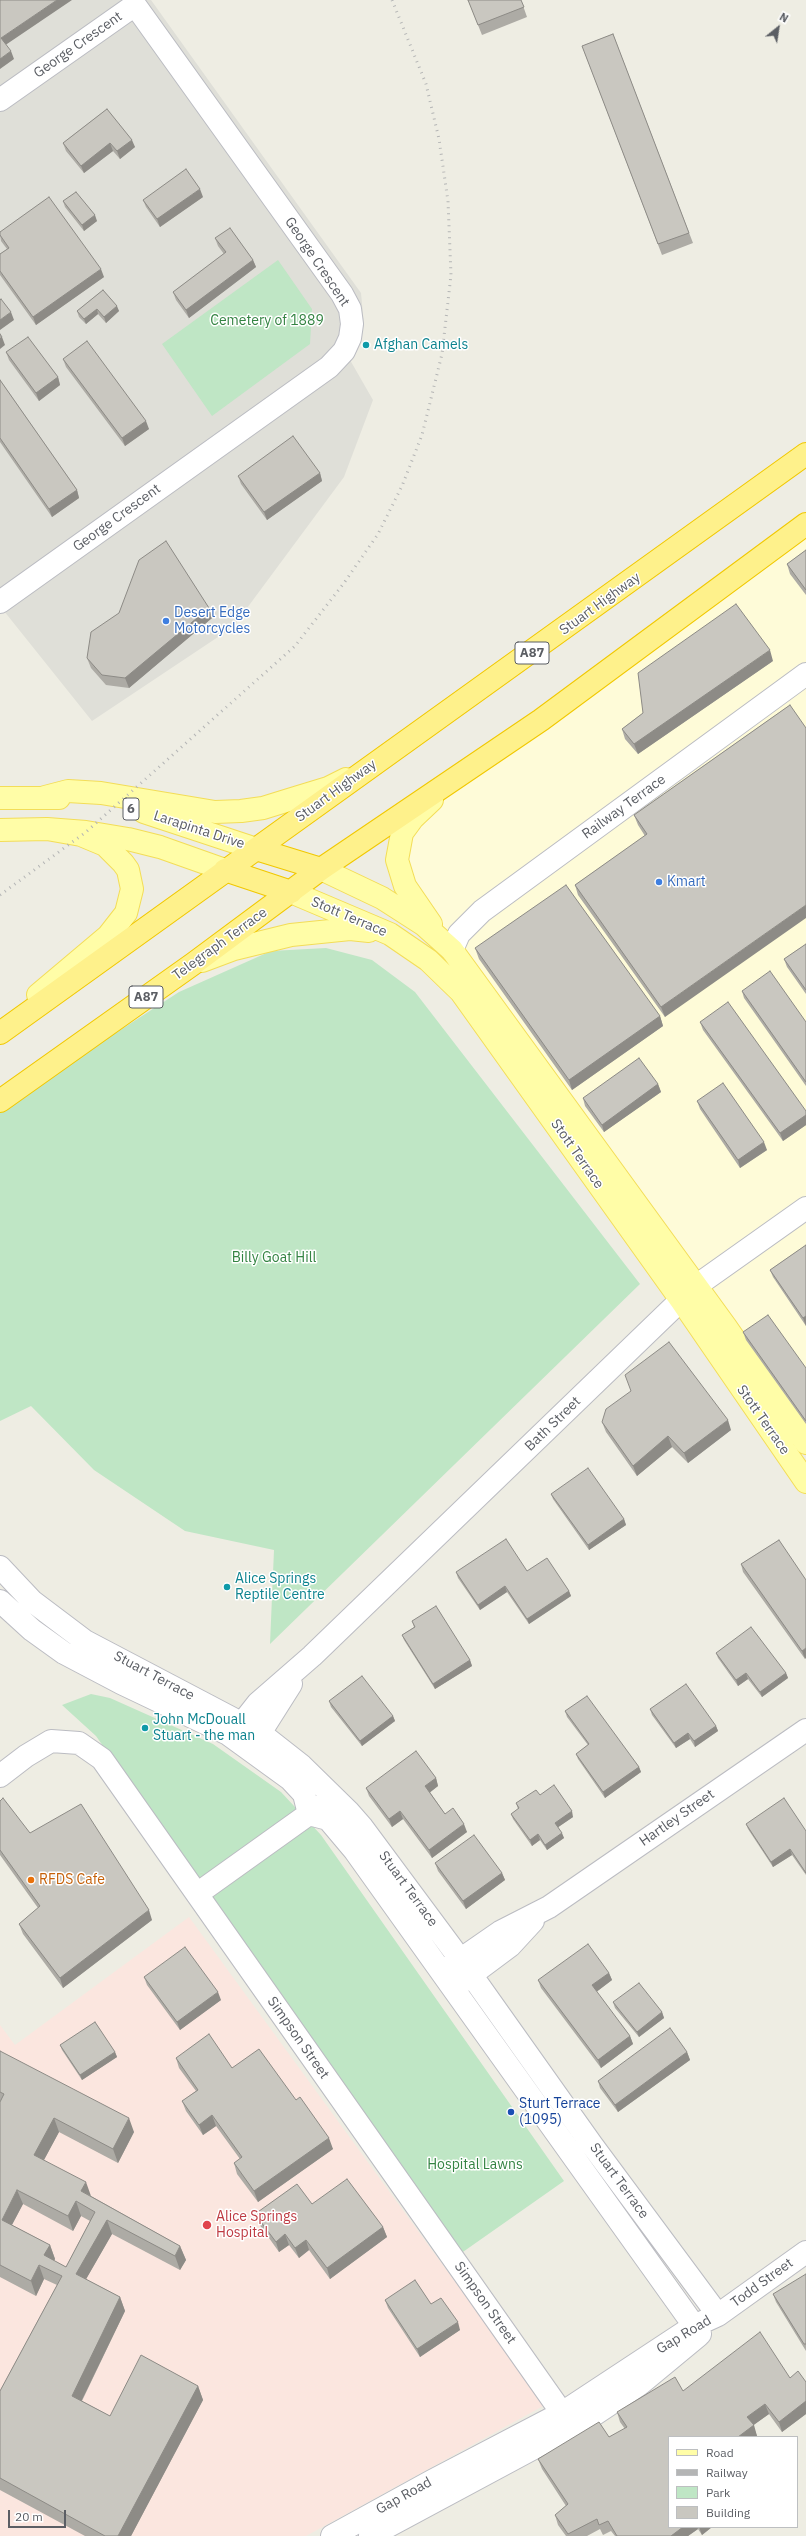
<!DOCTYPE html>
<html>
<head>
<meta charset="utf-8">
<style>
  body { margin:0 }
  #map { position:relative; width:806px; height:2536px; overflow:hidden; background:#eeede3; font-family:"IBM Plex Sans",sans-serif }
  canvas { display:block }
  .legend { position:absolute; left:668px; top:2436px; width:130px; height:92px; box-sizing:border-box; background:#fff; border:1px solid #bdbfc1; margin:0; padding:5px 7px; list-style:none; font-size:12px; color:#5b5e64 }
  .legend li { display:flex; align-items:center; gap:8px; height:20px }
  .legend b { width:20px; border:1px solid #bdbfc1 }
  .north { position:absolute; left:758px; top:8px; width:40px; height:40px; -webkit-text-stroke:3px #fff; paint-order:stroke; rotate:30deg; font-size:11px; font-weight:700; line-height:16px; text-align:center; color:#5b5e64 }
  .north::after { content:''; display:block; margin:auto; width:14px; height:18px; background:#5b5e64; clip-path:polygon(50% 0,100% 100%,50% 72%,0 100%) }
  .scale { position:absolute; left:8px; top:2510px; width:58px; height:18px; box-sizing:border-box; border:2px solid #5b5e64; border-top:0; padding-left:5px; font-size:12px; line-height:14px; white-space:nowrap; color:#5b5e64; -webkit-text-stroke:3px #fff; paint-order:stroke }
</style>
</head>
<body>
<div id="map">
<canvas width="806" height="2536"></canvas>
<ul class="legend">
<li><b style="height:5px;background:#fffda7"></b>Road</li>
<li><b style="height:5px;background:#b4b5b5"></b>Railway</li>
<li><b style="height:11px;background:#bfe6c5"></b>Park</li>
<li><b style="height:11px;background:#c9c7c0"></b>Building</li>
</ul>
<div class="north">N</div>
<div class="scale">20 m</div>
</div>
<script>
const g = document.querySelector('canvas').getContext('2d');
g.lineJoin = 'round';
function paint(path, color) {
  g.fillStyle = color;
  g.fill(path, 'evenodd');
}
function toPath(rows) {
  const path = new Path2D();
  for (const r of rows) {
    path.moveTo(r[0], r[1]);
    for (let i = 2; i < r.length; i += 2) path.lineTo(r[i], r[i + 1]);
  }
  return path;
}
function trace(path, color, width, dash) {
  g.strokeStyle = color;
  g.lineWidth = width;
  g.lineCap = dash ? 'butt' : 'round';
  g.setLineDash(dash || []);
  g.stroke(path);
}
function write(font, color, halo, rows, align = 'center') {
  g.font = font + ' "IBM Plex Sans",sans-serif';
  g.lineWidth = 3;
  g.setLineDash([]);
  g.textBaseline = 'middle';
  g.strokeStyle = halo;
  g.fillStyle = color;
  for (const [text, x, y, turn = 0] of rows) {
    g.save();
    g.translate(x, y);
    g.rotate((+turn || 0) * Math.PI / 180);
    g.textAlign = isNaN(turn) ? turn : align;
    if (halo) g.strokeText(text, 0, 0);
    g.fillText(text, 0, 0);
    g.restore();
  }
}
paint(toPath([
  [806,524,806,1443,400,873,413,818]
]), '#fefbd8');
paint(toPath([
  [0,0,151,0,361,293,364,325,350,360,373,400,344,477,233,627,92,721,0,606]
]), '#dfdfd8');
paint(toPath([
  [189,1917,545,2405,306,2536,0,2536,0,2025,15,2045]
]), '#fbe6df');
paint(toPath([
  [278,260,312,309,310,344,212,416,162,344],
  [326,948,372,960,415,992,640,1284,270,1644,274,1550,185,1531,94,1470,31,1406,0,1421,0,1108,179,992,271,951],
  [91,1694,110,1698,213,1744,281,1792,321,1835,564,2181,460,2254,96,1736,62,1705]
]), '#bfe6c5');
const minor = toPath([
  [0,100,135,5,342,294,350,309,352,324,350,338,344,351,329,367,0,602],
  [452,950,459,934,482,911,806,674],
  [696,1286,806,1208],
  [0,1567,32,1601,85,1641,260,1733,302,1766,348,1811,362,1827,460,1959,592,2145,718,2315],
  [0,1601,32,1630,64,1653,121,1683,228,1734,290,1779,304,1794,309,1814,328,1819,355,1851,700,2334],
  [232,1731,243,1722,258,1703,312,1656,681,1300],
  [254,1747,260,1733,291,1684],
  [0,1776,26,1756,51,1741,79,1743,102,1759,562,2413],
  [197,1894,320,1806],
  [448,1968,500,1932,549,1907,806,1730],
  [459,1984,510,1946,533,1921],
  [332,2536,432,2481,562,2413,694,2326,718,2315,806,2252],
  [370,2536,586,2420,640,2384,698,2336]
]);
const major = toPath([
  [45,797,68,791,101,793,215,812,241,811,263,808,292,799,328,788,346,779],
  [0,798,59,798],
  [144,812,256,849],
  [0,830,47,829,86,832,128,839,160,847,225,870],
  [321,869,382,898,424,925,452,950,726,1327,806,1443],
  [291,892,390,934,428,960,461,992,681,1300,806,1482],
  [431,924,405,886,397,860,402,833,413,818,432,800],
  [202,961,234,949,291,935,350,929,369,931],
  [38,995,108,936,126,913,132,889,128,870,123,863,105,845,81,835,47,829]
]);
const highway = toPath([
  [256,849,321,869],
  [225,870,291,892],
  [0,1033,806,454],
  [0,1101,193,964,321,869,541,720,806,524]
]);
trace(minor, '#bbbcc2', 24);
trace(major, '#f3dd58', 24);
trace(highway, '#f1c800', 24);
trace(minor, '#fff', 22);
trace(major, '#fffda7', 22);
trace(highway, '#fef18b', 22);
trace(toPath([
  [0,895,86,832,295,646,344,583,378,534,402,486,422,435,442,354,451,275,448,201,439,139,426,84,392,0]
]), '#b4b5b5', 3, [1, 5]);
paint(toPath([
  [468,0,521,0,527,17,482,35],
  [613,34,693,243,662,255,582,46],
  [107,109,135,147,120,159,113,151,84,173,66,151,63,143],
  [203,197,160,227,146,207,143,200],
  [63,201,97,221,84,231,65,207],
  [0,235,104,277,36,325,0,275,0,254,7,249,1,241],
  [215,238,253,260,256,267,189,318,176,300,173,292,224,254,218,246],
  [103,290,119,311,106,323,98,314,86,324,79,317,77,311],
  [6,352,58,377,60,385,39,401,9,360],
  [63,359,149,429,125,446,66,367],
  [0,380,77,490,79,498,52,517,0,442],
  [320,473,322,481,267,520,241,484,238,476],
  [806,550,806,595,790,574,787,564],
  [209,608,212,618,129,688,106,685,91,668,87,658],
  [773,661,638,754,625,739,622,729,643,713],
  [790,705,665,1017,578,895,575,885,645,836,638,825,634,815],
  [806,944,806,994,787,967,784,959],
  [475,948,660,1016,663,1026,572,1090,479,959],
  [742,991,806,1022,806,1086,744,998],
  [700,1022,806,1111,806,1125,783,1141,703,1030],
  [658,1084,661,1092,604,1132,585,1106,583,1098],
  [697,1101,767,1150,740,1168,700,1109],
  [806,1245,806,1326,773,1277,770,1270],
  [743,1332,806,1368,806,1424,746,1340],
  [602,1422,731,1430,688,1463,672,1447,637,1476,606,1432],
  [551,1494,624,1519,626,1525,589,1550,553,1499],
  [779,1540,805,1659,743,1572,741,1564],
  [527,1571,569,1591,571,1596,529,1624,507,1592,480,1610,458,1578,456,1572],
  [412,1621,470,1660,472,1666,435,1689,404,1640,402,1635,414,1627],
  [716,1653,786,1673,788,1678,762,1697,748,1679,738,1686,718,1658],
  [329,1701,393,1716,395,1721,362,1746,331,1707],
  [650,1709,716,1726,718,1731,695,1747,690,1739,676,1748,652,1715],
  [565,1711,639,1767,641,1772,605,1798,578,1759,576,1754,588,1745,567,1717],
  [436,1778,438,1786,430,1792,445,1814,467,1832,432,1858,403,1819,392,1827,369,1796,366,1788],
  [540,1795,573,1817,558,1827,564,1838,547,1850,540,1840,532,1846,513,1819,511,1814,518,1809,516,1803],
  [0,1801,30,1833,152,1920,63,1988,23,1934,19,1924,38,1908,0,1855],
  [746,1824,806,1831,806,1875,792,1855,773,1867,748,1829],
  [435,1863,502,1873,505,1880,466,1909,438,1871],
  [609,1973,612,1980,596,1992,630,2036,633,2044,601,2068,541,1988,538,1980],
  [144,1977,221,2000,180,2030,147,1985],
  [613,2002,662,2012,664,2018,639,2037,615,2008],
  [60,2045,115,2052,117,2057,82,2080,62,2050],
  [0,2051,134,2132,118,2163,59,2132,44,2160,91,2196,180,2246,186,2260,180,2270,112,2234,86,2279,120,2297,125,2311,82,2401,110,2416,198,2386,203,2400,131,2536,85,2536,0,2490,0,2391,57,2285,44,2279,36,2296,0,2277],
  [23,2204,73,2231,81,2216,90,2221,66,2267,54,2261,55,2259,50,2245,12,2225],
  [687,2052,690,2060,618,2112,600,2088,598,2081],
  [176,2058,232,2068,296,2100,333,2149,258,2202,237,2174,234,2163,240,2159,216,2126,203,2135,186,2111,182,2101,196,2091,179,2068],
  [312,2204,383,2227,387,2237,330,2279,309,2250,299,2258,289,2245,279,2252,259,2224,255,2214],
  [806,2275,806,2351,776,2302,773,2294],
  [385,2300,431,2304,460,2330,420,2357,388,2308],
  [790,2378,806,2382,806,2414,782,2432,769,2414,753,2425,757,2436,755,2437,669,2437,669,2527,712,2527,702,2535,698,2529,688,2536,615,2536,611,2531,603,2535,600,2529,587,2536,566,2536,558,2525,555,2515,566,2506,542,2469,538,2459,609,2437,625,2429,620,2422,617,2412,683,2391]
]), '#adaba5');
paint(toPath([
  [57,0,72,0,4,46,1,38],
  [11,51,14,59,0,69,0,59],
  [132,140,135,147,120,159,117,151],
  [110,143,113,151,84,173,81,166],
  [200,189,203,197,160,227,157,219],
  [95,215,97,221,84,231,82,225],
  [253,260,256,267,189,318,186,310],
  [101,269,104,277,36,325,33,317],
  [117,306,119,311,106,323,104,317],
  [97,309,98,314,86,324,84,319],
  [11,312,14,320,0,330,0,320],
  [2,337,5,345,0,349,0,339],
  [58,377,60,385,39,401,36,393],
  [146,421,149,429,125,446,122,438],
  [320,473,322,481,267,520,264,512],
  [77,490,79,498,52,517,49,509],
  [209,608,212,618,129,688,125,678],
  [770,650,773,661,638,754,634,744],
  [806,905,806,918,665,1017,661,1007],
  [660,1016,663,1026,572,1090,569,1080],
  [658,1084,661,1092,604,1132,602,1125],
  [806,1115,806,1125,783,1141,780,1133],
  [764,1142,767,1150,740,1168,738,1160],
  [806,1316,806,1326,803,1318],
  [728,1420,731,1430,688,1463,684,1453],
  [668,1436,672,1447,637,1476,633,1466],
  [624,1519,626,1525,589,1550,588,1545],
  [505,1586,507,1592,480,1610,478,1605],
  [569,1591,571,1596,529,1624,527,1619],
  [806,1648,806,1658,805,1659,802,1651],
  [470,1660,472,1666,435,1689,433,1684],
  [746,1673,748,1679,738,1686,736,1680],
  [786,1673,788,1678,762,1697,760,1692],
  [393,1716,395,1721,362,1746,360,1741],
  [716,1726,718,1731,695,1747,694,1741],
  [688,1733,690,1739,676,1748,674,1743],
  [639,1767,641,1772,605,1798,603,1792],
  [436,1778,438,1786,428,1794,425,1786],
  [400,1811,403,1819,392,1827,389,1819],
  [572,1811,573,1817,557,1828,555,1823],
  [464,1824,467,1832,432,1858,429,1850],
  [562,1833,564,1838,547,1850,545,1845],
  [538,1834,540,1840,532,1846,530,1840],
  [790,1849,792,1855,773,1867,771,1862],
  [502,1873,505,1880,466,1909,463,1901],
  [149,1910,152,1920,63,1988,60,1978],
  [609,1973,612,1980,595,1993,592,1985],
  [218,1992,221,2000,180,2030,177,2022],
  [662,2012,664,2018,639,2037,637,2032],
  [630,2036,633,2044,601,2068,598,2060],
  [115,2052,117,2057,82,2080,80,2075],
  [687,2052,690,2060,618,2112,615,2105],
  [212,2115,216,2126,203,2135,199,2125],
  [54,2118,59,2132,39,2169,34,2155],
  [129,2118,134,2132,118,2163,113,2149],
  [329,2138,333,2149,258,2202,254,2191],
  [86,2182,91,2196,81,2191],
  [17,2190,23,2204,7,2234,2,2220],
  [76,2201,81,2216,73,2231,68,2216],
  [107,2220,112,2234,81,2288,76,2274],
  [383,2227,387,2237,330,2279,327,2268],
  [285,2234,289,2245,279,2252,276,2242],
  [306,2240,309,2250,299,2258,295,2248],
  [50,2245,55,2259,49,2269,44,2255],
  [180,2246,186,2260,180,2270,175,2256],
  [39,2265,44,2279,36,2296,31,2281],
  [120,2297,125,2311,77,2410,72,2396],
  [458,2322,460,2330,420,2357,417,2349],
  [198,2386,203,2400,131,2536,118,2536],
  [806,2401,806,2414,782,2432,779,2422],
  [765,2404,769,2414,751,2427,747,2417],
  [754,2425,757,2436,755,2437,738,2437],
  [683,2527,697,2527,698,2529,688,2536,671,2536],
  [699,2527,712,2527,702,2535]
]), '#8d8b86');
const building = toPath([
  [0,0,57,0,1,38,11,51,0,59,0,0],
  [468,0,521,0,524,7,478,25,468,0],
  [613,34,689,233,658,244,582,46,613,34],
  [107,109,132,140,117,151,110,143,81,166,63,143,107,109],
  [186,169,200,189,157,219,143,200,186,169],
  [76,192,95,215,82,225,63,201,76,192],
  [49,197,101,269,33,317,0,271,0,254,9,248,0,235,0,232,49,197],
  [230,228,253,260,186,310,173,292,226,252,215,238,230,228],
  [103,290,117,306,104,317,97,309,84,319,77,311,103,290],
  [1,299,11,312,0,320,0,300,1,299],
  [0,334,2,337,0,339,0,334],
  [28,337,58,377,36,393,6,352,28,337],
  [87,341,146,421,122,438,63,359,87,341],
  [0,380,77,490,49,509,0,438,0,380],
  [293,436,320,473,264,512,238,476,293,436],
  [166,541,209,608,125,678,102,675,87,658,91,632,119,613,139,560,166,541],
  [806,550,806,590,787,564,806,550],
  [736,604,770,650,634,744,622,729,643,713,638,673,736,604],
  [790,705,806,728,806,905,661,1007,575,885,647,834,634,815,790,705],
  [566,885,660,1016,569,1080,475,948,566,885],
  [806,944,806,990,784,959,806,944],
  [770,971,806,1022,806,1082,742,991,770,971],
  [728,1002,806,1111,806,1115,780,1133,700,1022,728,1002],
  [639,1058,658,1084,602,1125,583,1098,639,1058],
  [723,1083,764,1142,738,1160,697,1101,723,1083],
  [806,1245,806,1316,803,1318,770,1270,806,1245],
  [768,1315,806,1368,806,1421,743,1332,768,1315],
  [669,1342,728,1420,684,1453,668,1436,633,1466,602,1422,606,1409,631,1391,625,1375,669,1342],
  [588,1468,624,1519,588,1545,551,1494,588,1468],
  [506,1539,527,1571,547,1558,569,1591,527,1619,505,1586,478,1605,456,1572,506,1539],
  [779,1540,806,1580,806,1648,802,1651,741,1564,779,1540],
  [436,1606,470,1660,433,1684,402,1635,415,1627,412,1621,436,1606],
  [751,1627,786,1673,760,1692,746,1673,736,1680,716,1653,751,1627],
  [362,1676,393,1716,360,1741,329,1701,362,1676],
  [686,1684,716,1726,694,1741,688,1733,674,1743,650,1709,686,1684],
  [587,1696,639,1767,603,1792,576,1754,589,1744,565,1711,587,1696],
  [416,1751,436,1778,425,1786,445,1814,453,1808,464,1824,429,1850,400,1811,389,1819,366,1788,416,1751],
  [554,1785,572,1811,555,1823,562,1833,545,1845,538,1834,530,1840,511,1814,519,1808,516,1803,536,1790,540,1795,554,1785],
  [3,1798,30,1833,81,1804,149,1910,60,1978,19,1924,40,1906,0,1850,0,1801,3,1798],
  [784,1798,806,1831,806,1873,790,1849,771,1862,746,1824,784,1798],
  [474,1835,502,1873,463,1901,435,1863,474,1835],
  [588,1944,609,1973,592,1985,630,2036,598,2060,538,1980,588,1944],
  [185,1947,218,1992,177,2022,144,1977,185,1947],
  [639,1983,662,2012,637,2032,613,2002,639,1983],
  [95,2022,115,2052,80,2075,60,2045,95,2022],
  [670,2028,687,2052,615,2105,598,2081,670,2028],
  [209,2034,232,2068,259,2049,296,2100,300,2097,329,2138,254,2191,234,2163,242,2157,212,2115,199,2125,182,2101,198,2090,176,2058,209,2034],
  [0,2051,129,2118,113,2149,54,2118,34,2155,86,2182,81,2191,180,2246,175,2256,107,2220,76,2274,120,2297,72,2396,110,2416,141,2355,198,2386,118,2536,105,2536,0,2478,0,2391,62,2276,39,2265,31,2281,0,2265,0,2102,4,2094,0,2092,0,2051],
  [17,2190,68,2216,76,2201,95,2212,66,2267,44,2255,50,2245,2,2220,17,2190],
  [347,2179,383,2227,327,2268,306,2240,295,2248,285,2234,276,2242,255,2214,297,2184,312,2204,347,2179],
  [806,2274,806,2344,804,2344,773,2294,806,2274],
  [415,2280,431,2304,441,2298,458,2322,417,2349,385,2300,415,2280],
  [760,2332,790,2378,798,2371,806,2382,806,2401,779,2422,765,2404,747,2417,754,2425,738,2437,669,2437,669,2527,683,2527,671,2536,617,2536,608,2521,599,2525,597,2519,568,2534,555,2515,568,2504,538,2459,599,2422,609,2437,627,2427,617,2412,675,2377,683,2391,760,2332]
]);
paint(building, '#c9c7c0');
trace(building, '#8d8b86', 1);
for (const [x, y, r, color] of [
  [366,345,4,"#0f9aa8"],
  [166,621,4,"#3f7fe0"],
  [659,882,4,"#3f7fe0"],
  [227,1587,4,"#0f9aa8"],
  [145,1728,4,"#0f9aa8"],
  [31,1880,4,"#e8710a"],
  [511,2112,4,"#1a4fb4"],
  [207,2225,5,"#e0444e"]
]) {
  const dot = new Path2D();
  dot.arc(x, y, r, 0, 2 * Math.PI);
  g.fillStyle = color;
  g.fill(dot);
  trace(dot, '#fff', 1.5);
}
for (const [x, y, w] of [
  [532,653,34],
  [131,809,16],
  [146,997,34]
]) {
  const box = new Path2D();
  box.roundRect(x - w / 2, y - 11, w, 22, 3);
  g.fillStyle = '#fff';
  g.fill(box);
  trace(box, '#5b5e64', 1);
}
write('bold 13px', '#5b5e64', null, [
  ["A87",532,653],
  ["6",131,809],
  ["A87",146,997]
]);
write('14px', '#5b5e64', '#fff', [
  ["George Crescent",78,45,-35],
  ["George Crescent",317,262,56],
  ["George Crescent",117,518,-36],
  ["Stuart Highway",600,604,-36],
  ["Stuart Highway",336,791,-36],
  ["Railway Terrace",624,807,-36],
  ["Larapinta Drive",199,830,18],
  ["Stott Terrace",349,917,23],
  ["Telegraph Terrace",220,944,-36],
  ["Stott Terrace",577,1154,55],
  ["Stott Terrace",763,1420,55],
  ["Bath Street",553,1424,-44],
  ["Stuart Terrace",154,1676,28],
  ["Hartley Street",677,1818,-35],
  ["Stuart Terrace",408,1889,54],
  ["Simpson Street",298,2038,55],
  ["Stuart Terrace",619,2181,54],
  ["Todd Street",762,2283,-36],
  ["Simpson Street",485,2303,55],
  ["Gap Road",684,2335,-31],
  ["Gap Road",404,2496,-29]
]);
write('14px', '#338342', '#fff', [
  ["Cemetery of 1889",267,321],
  ["Billy Goat Hill",274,1258],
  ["Hospital Lawns",475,2165]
]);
write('14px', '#0d838f', '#fff', [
  ["Afghan Camels",374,345],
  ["Alice Springs",235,1579],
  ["Reptile Centre",235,1595],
  ["John McDouall",153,1720],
  ["Stuart - the man",153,1736]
], 'left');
write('14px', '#366cbe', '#fff', [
  ["Desert Edge",174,613],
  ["Motorcycles",174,629],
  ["Kmart",667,882]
], 'left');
write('14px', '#c56008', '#fff', [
  ["RFDS Cafe",39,1880]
], 'left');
write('14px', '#164399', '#fff', [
  ["Sturt Terrace",519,2104],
  ["(1095)",519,2120]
], 'left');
write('14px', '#be3a42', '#fff', [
  ["Alice Springs",216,2217],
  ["Hospital",216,2233]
], 'left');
</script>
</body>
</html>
